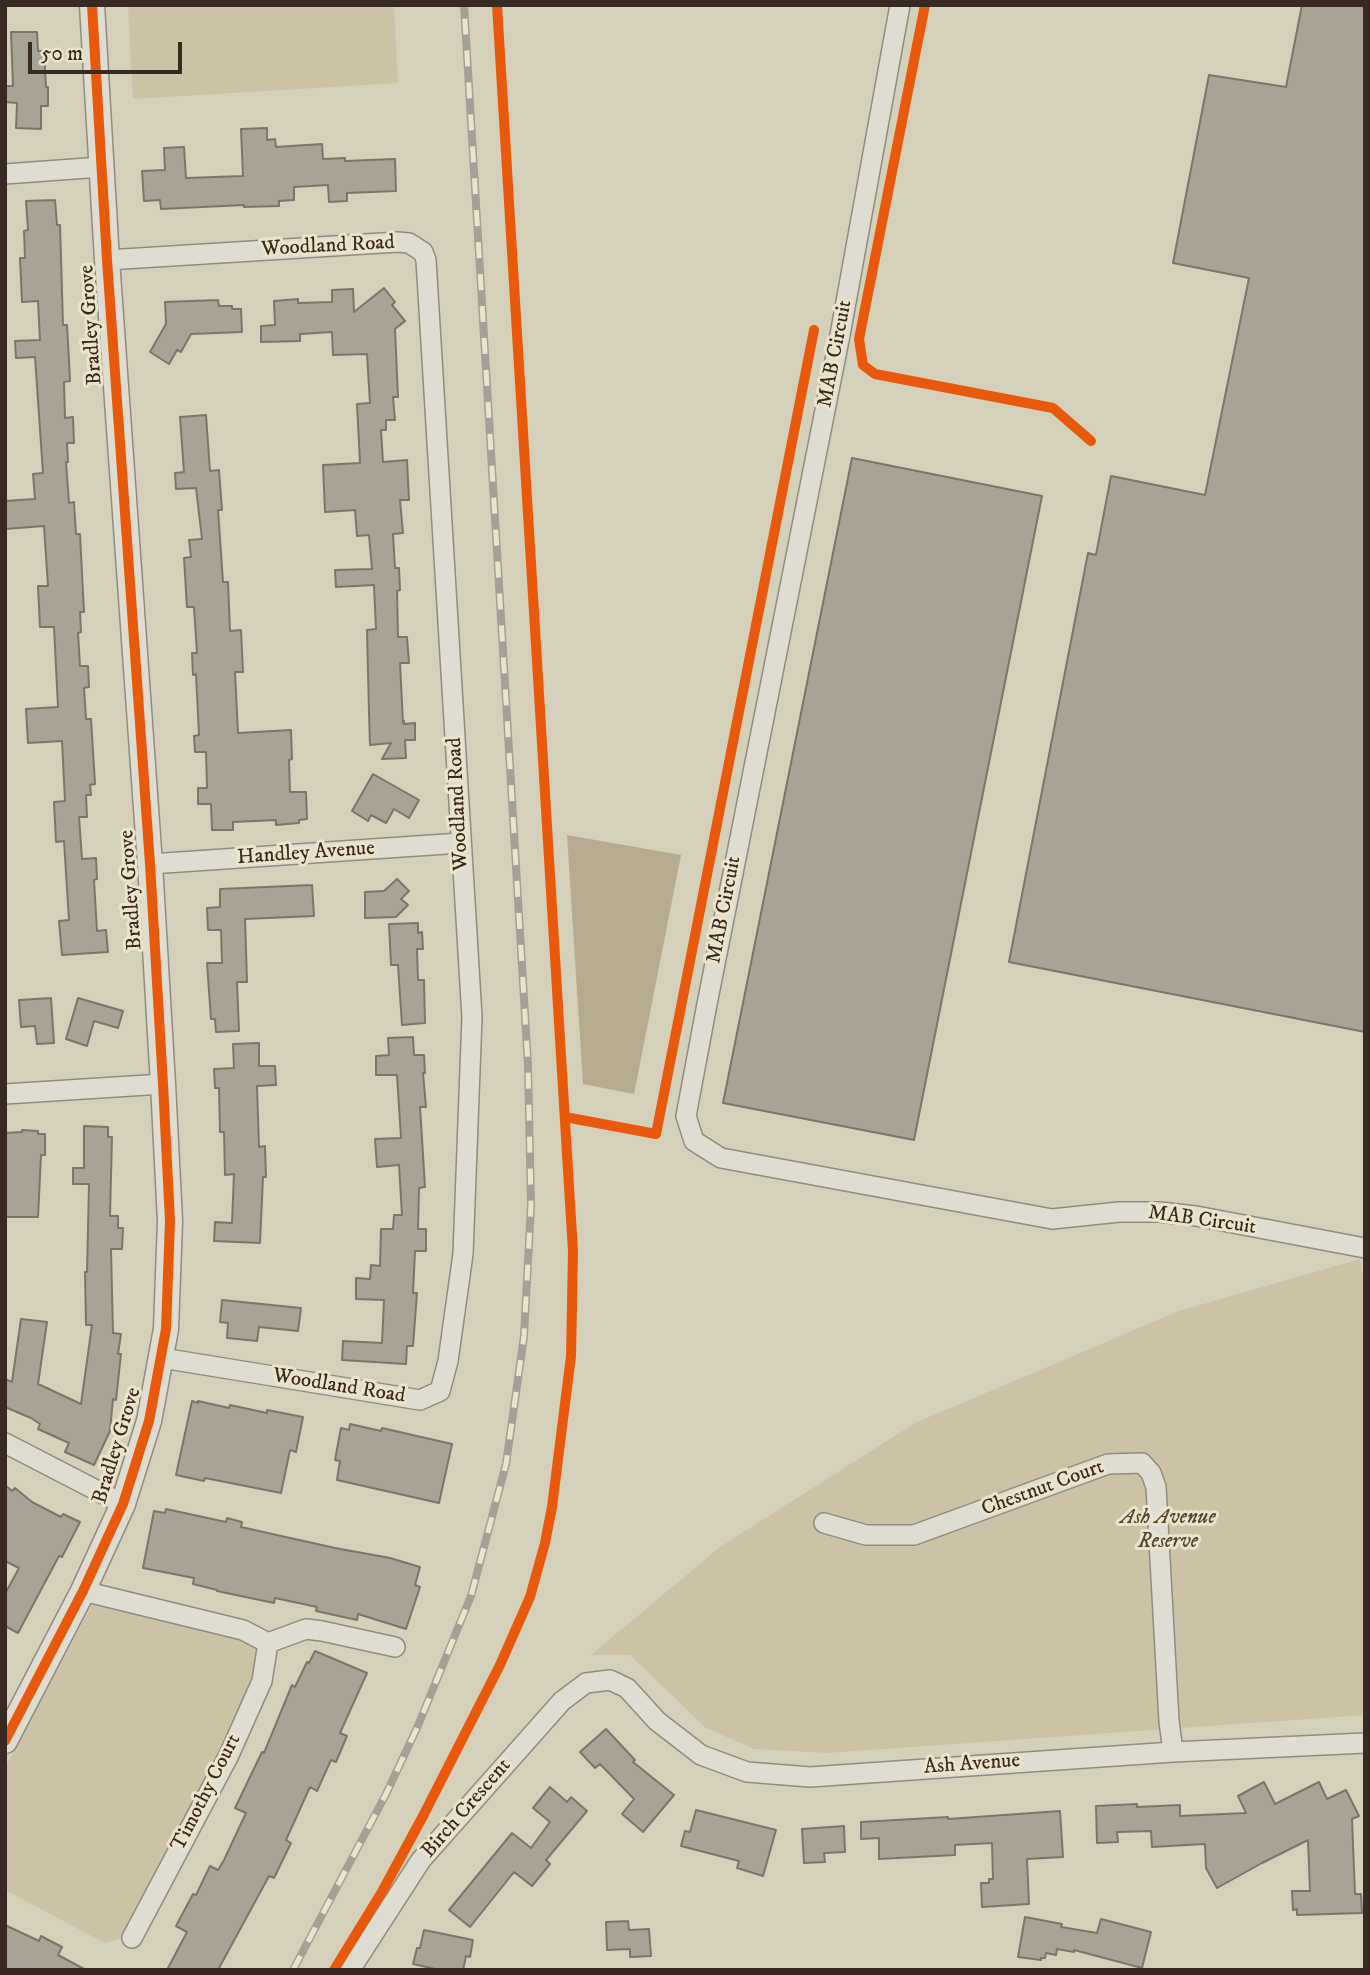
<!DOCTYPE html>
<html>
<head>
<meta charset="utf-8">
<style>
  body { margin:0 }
  #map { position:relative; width:1370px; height:1975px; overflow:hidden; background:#d5d0ba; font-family:"IM FELL DW Pica",serif }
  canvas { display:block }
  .frame { position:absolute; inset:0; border:7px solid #382922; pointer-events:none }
  .scale { position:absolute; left:28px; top:42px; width:154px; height:32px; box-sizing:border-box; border:4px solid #382922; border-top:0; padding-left:9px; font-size:21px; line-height:24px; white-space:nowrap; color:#382922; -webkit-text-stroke:5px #ece4ca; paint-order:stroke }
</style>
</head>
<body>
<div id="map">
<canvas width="1370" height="1975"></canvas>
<div class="frame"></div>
<div class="scale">50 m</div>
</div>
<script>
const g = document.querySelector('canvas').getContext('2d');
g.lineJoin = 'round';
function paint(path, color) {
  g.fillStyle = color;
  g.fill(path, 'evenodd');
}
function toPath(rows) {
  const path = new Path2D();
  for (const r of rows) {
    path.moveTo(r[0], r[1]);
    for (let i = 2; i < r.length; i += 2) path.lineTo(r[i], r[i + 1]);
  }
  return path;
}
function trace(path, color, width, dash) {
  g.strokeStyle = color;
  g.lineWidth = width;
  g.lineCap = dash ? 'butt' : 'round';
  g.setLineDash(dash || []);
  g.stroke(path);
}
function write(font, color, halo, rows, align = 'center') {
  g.font = font + ' "IM FELL DW Pica",serif';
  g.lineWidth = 6;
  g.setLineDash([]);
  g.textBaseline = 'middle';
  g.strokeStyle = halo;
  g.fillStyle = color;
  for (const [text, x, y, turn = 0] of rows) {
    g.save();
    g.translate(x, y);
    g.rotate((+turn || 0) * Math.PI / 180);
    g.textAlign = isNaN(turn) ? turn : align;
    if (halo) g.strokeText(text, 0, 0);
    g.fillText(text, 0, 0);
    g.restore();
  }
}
paint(toPath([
  [128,5,394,5,398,83,133,99],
  [1360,1259,1365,1286,1365,1715,827,1753,754,1749,706,1728,630,1655,591,1655,720,1547,915,1423,1179,1311],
  [94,1601,263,1644,257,1679,128,1936,105,1943,5,1890,5,1768]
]), '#ccc3a6');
paint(toPath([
  [567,835,681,855,634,1094,583,1084]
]), '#b6ab90');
const building = toPath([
  [1302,5,1365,5,1365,1032,1009,962,1088,553,1096,555,1111,476,1205,495,1249,278,1173,263,1209,75,1286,87,1302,5],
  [11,32,37,32,38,51,44,51,46,87,48,87,48,106,41,106,41,129,16,128,17,103,5,102,5,86,13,86,11,32],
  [267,128,267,140,275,139,276,147,322,144,323,159,345,158,345,161,395,159,396,191,347,193,347,201,329,202,328,185,294,187,294,200,279,201,279,206,244,207,244,205,161,209,160,200,144,201,142,171,165,170,164,148,184,147,186,178,243,176,241,129,267,128],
  [55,200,57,225,60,225,63,325,67,325,69,361,70,381,64,382,65,418,73,417,74,443,67,443,68,462,66,462,69,503,74,502,76,534,80,534,84,612,80,612,81,632,78,633,80,666,88,666,89,687,84,688,86,719,91,719,95,784,90,785,91,795,86,795,87,817,79,817,82,859,96,858,97,879,94,880,97,931,106,930,108,952,62,955,59,921,69,920,64,841,56,842,54,802,65,801,62,741,28,743,26,709,58,707,54,627,40,627,38,586,48,586,44,526,5,529,5,501,35,499,33,474,43,473,35,357,16,358,15,341,40,340,38,301,22,302,20,258,25,258,24,231,28,230,26,201,55,200],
  [384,288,395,302,392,305,405,321,395,329,398,397,393,397,395,420,386,420,386,430,381,430,383,462,407,460,409,500,400,500,403,533,393,534,395,568,399,568,400,590,397,591,398,637,407,637,409,663,400,663,403,723,404,721,404,724,415,723,415,740,405,740,406,758,382,759,391,743,370,745,369,712,367,630,376,629,374,585,336,587,335,570,372,569,369,535,357,536,355,510,325,512,323,465,360,463,357,404,370,403,367,354,333,355,332,332,300,334,300,341,261,342,261,326,275,325,274,301,298,299,298,303,332,302,332,290,353,289,354,312,384,288],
  [218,300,219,306,232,306,232,309,241,309,242,332,191,334,181,352,177,350,169,364,150,352,166,324,165,302,218,300],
  [206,415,210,471,219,470,222,510,218,510,223,582,228,582,230,631,241,630,243,672,235,672,238,733,291,730,292,759,289,760,290,792,306,792,307,819,299,820,299,823,276,825,276,820,233,822,233,830,212,830,211,804,198,804,198,788,207,788,206,752,195,752,194,736,199,735,196,674,193,675,192,653,197,653,194,607,187,607,184,558,191,557,189,540,202,539,196,488,176,489,175,473,184,472,180,417,206,415],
  [852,458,1042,496,914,1140,723,1103,852,458],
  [373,774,419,800,409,818,394,809,386,823,371,815,368,821,352,811,373,774],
  [397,879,409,891,401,899,408,905,396,917,365,918,365,892,384,891,397,879],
  [312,885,314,916,245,919,247,982,237,982,239,1031,216,1032,215,1019,211,1019,207,963,222,963,221,930,208,930,207,908,220,907,220,889,312,885],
  [418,923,418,933,422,932,423,949,417,949,418,980,424,980,425,1023,402,1025,398,965,391,965,389,924,418,923],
  [51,998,54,1043,37,1044,35,1026,21,1027,19,1000,51,998],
  [78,998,123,1011,118,1028,94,1021,87,1046,66,1039,78,998],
  [413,1037,414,1055,424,1055,425,1073,423,1073,426,1107,420,1107,425,1187,419,1188,418,1229,426,1229,426,1251,415,1251,413,1293,417,1293,413,1346,407,1346,406,1364,342,1360,343,1341,382,1343,384,1300,356,1299,356,1278,370,1279,371,1265,380,1266,381,1229,393,1229,394,1215,402,1215,399,1165,377,1167,375,1139,401,1138,397,1075,376,1075,376,1056,389,1055,388,1038,413,1037],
  [259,1043,259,1066,275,1066,276,1085,257,1086,259,1147,265,1146,266,1177,263,1177,260,1243,214,1241,215,1222,232,1223,234,1174,225,1175,224,1132,220,1132,219,1088,215,1088,214,1069,234,1068,233,1044,259,1043],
  [84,1126,108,1127,108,1137,112,1137,110,1216,118,1216,118,1228,123,1228,122,1249,111,1249,113,1333,121,1334,118,1354,121,1354,116,1400,113,1399,110,1431,94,1465,65,1452,69,1443,38,1429,40,1424,31,1418,5,1407,5,1379,12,1382,21,1319,47,1322,38,1384,81,1404,92,1325,86,1325,85,1272,87,1272,89,1184,73,1184,73,1168,84,1168,84,1126],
  [22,1130,38,1131,38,1134,45,1134,45,1155,41,1155,38,1217,5,1217,5,1133,22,1132,22,1130],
  [222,1300,301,1308,298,1331,259,1327,257,1341,227,1338,228,1323,220,1322,222,1300],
  [192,1401,198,1403,198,1401,229,1408,230,1405,267,1413,267,1410,303,1417,296,1452,290,1450,281,1493,205,1478,204,1481,176,1475,192,1401],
  [350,1424,381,1431,382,1428,452,1444,439,1503,337,1480,340,1461,335,1460,341,1428,349,1430,350,1424],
  [5,1485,12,1491,15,1488,32,1502,61,1517,63,1514,80,1522,62,1557,59,1556,18,1633,5,1626,5,1594,19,1568,5,1561,5,1485],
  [166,1509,226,1522,227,1518,242,1522,241,1527,335,1548,390,1558,420,1567,415,1585,420,1587,406,1629,358,1614,357,1620,316,1611,317,1607,275,1598,274,1603,217,1591,217,1590,193,1584,194,1578,143,1568,154,1511,165,1513,166,1509],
  [315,1651,367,1673,340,1733,347,1736,336,1762,331,1760,317,1791,310,1787,286,1840,291,1843,274,1878,269,1876,218,1970,167,1970,187,1932,176,1926,193,1894,196,1895,210,1866,218,1870,224,1860,246,1813,235,1808,262,1752,264,1753,292,1685,295,1687,307,1662,309,1663,315,1651],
  [606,1729,635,1760,633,1762,674,1795,643,1832,622,1814,634,1799,600,1764,595,1768,580,1752,606,1729],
  [1264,1782,1275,1804,1319,1782,1327,1799,1346,1790,1359,1816,1352,1819,1355,1894,1361,1894,1362,1913,1297,1915,1297,1909,1293,1910,1292,1891,1310,1891,1308,1840,1262,1863,1217,1888,1206,1868,1205,1844,1152,1847,1151,1831,1117,1832,1118,1842,1097,1843,1096,1806,1137,1804,1137,1807,1180,1805,1180,1816,1246,1813,1238,1796,1264,1782],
  [550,1787,567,1802,571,1797,587,1811,546,1860,550,1864,532,1886,514,1872,470,1927,449,1910,512,1833,531,1848,550,1822,533,1808,550,1787],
  [696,1810,776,1830,763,1876,737,1868,739,1861,681,1846,685,1831,690,1832,696,1810],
  [1060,1811,1063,1857,1027,1859,1029,1904,982,1907,981,1883,989,1883,989,1879,993,1879,992,1843,955,1845,955,1855,879,1859,879,1838,861,1839,861,1822,948,1817,948,1819,1060,1811],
  [844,1826,845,1852,824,1853,825,1862,804,1863,802,1829,844,1826],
  [1025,1917,1062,1924,1061,1927,1097,1933,1101,1919,1151,1932,1142,1968,1074,1950,1074,1952,1057,1949,1056,1955,1046,1953,1045,1958,1041,1958,1041,1960,1018,1957,1025,1917],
  [628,1921,629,1930,649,1929,651,1956,630,1957,630,1949,607,1950,606,1922,628,1921],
  [5,1925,39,1941,41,1936,62,1947,58,1955,86,1970,5,1970,5,1925],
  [424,1930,473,1940,470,1957,466,1956,463,1970,440,1970,413,1964,417,1948,420,1948,424,1930]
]);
paint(building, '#a8a395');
trace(building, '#7b766a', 2);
const minor = toPath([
  [900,5,840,335,707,1004,686,1116,694,1141,721,1158,1052,1219,1119,1212,1159,1212,1196,1216,1365,1248],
  [5,174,101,167],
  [107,260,398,242,409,243,423,252,426,260,472,1017,463,1254,448,1361,440,1391,420,1400,162,1358],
  [150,864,461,843],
  [5,1094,163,1084],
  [5,1443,123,1504],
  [824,1523,866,1535,914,1535,1108,1464,1142,1463,1151,1473,1156,1487,1169,1721,1173,1752],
  [83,1591,243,1630,268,1643,262,1681,229,1755,132,1938],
  [268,1643,306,1629,322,1631,395,1647],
  [350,1970,421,1860,562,1701,586,1683,610,1680,627,1688,657,1721,701,1755,747,1772,810,1777,1173,1752,1365,1743]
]);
const tertiary = toPath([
  [5,1741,83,1591,123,1504,149,1421,166,1329,170,1221,163,1084,150,864,107,260,92,5]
]);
trace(minor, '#918c7f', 22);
trace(tertiary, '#918c7f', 27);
trace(minor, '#dfdcd1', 19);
trace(tertiary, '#dfdcd1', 24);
const rail = toPath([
  [293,1970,386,1794,417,1728,471,1596,506,1464,524,1336,531,1205,528,1065,464,5]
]);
trace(rail, '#a4a096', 8);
trace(rail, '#ece4ca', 5, [16]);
trace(toPath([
  [925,5,859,339,863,365,875,374,1053,408,1091,441],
  [565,1117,656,1134,814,330],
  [5,1741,83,1591,123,1504,149,1421,166,1329,170,1221,163,1084,150,864,107,260,92,5],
  [334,1970,383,1890,423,1816,500,1665,530,1597,545,1543,552,1507,571,1356,573,1251,570,1203,497,5]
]), '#e8590c', 10);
write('21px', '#382922', '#ece4ca', [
  ["Woodland Road",328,247,-3],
  ["Bradley Grove",92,325,-94],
  ["MAB Circuit",836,354,-79],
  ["Woodland Road",459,804,-93],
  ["Handley Avenue",306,854,-4],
  ["Bradley Grove",132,890,-94],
  ["MAB Circuit",725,910,-79],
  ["MAB Circuit",1202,1221,8],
  ["Woodland Road",339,1387,9],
  ["Bradley Grove",118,1446,-73],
  ["Chestnut Court",1043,1489,-20],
  ["Ash Avenue",972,1765,-4],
  ["Timothy Court",207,1793,-63],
  ["Birch Crescent",467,1809,-49]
]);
write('italic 21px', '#544639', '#ece4ca', [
  ["Ash Avenue",1168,1519],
  ["Reserve",1168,1543]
]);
</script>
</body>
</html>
